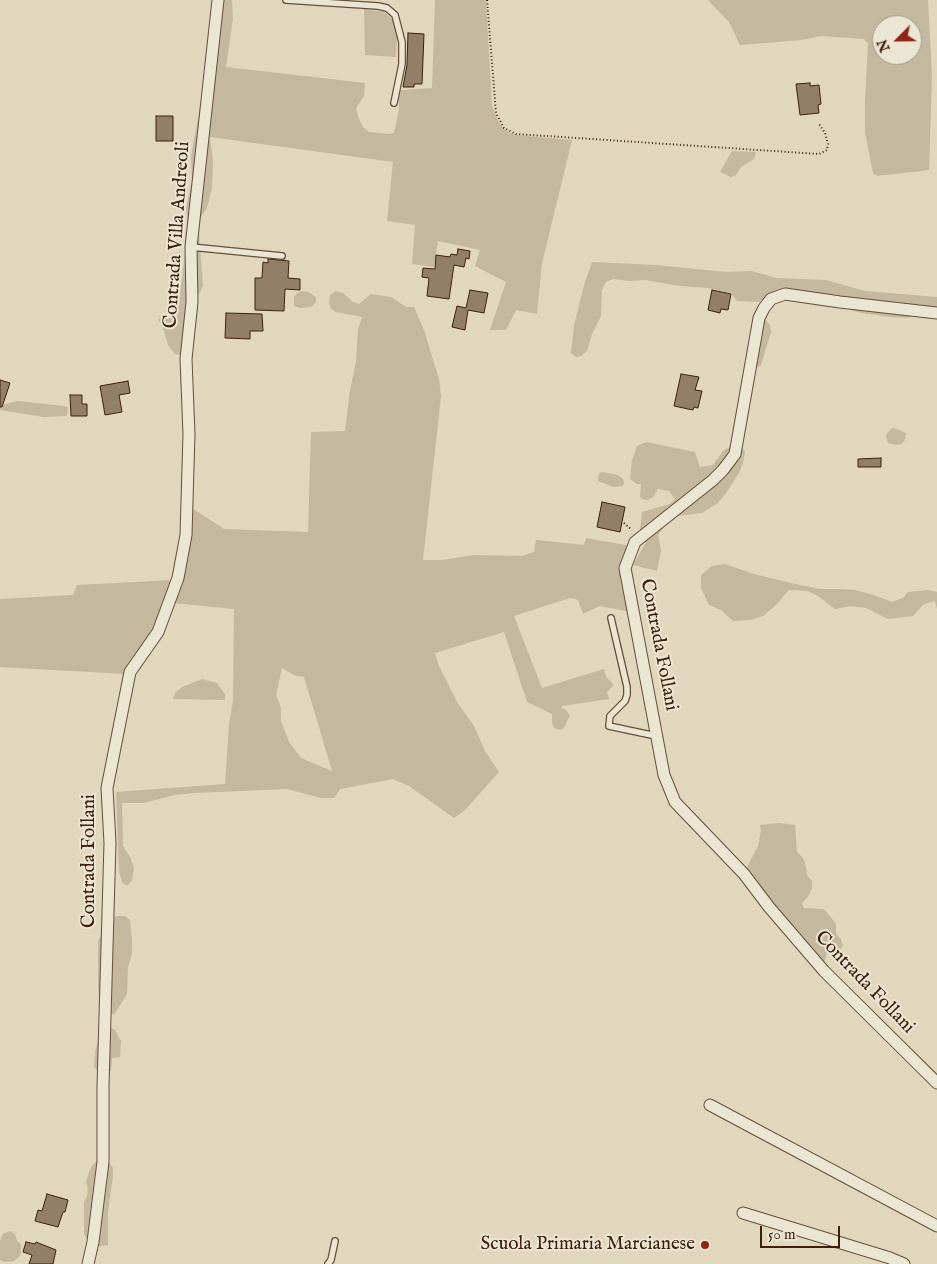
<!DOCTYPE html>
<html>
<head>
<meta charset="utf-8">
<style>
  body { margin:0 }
  #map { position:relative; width:937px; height:1264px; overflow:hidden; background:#e0d7bd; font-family:"IM FELL English",serif }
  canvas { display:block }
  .north { position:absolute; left:872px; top:15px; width:50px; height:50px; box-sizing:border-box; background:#ebe5d4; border:1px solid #a69683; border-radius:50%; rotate:247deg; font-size:14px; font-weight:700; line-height:20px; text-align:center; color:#3e200a }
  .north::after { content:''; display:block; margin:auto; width:18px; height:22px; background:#8f2418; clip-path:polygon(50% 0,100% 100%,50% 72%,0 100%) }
  .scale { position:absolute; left:760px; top:1226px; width:80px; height:22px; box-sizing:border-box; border:2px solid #3e200a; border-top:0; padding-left:6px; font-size:15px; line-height:18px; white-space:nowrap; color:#3e200a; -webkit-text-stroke:4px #ebe5d4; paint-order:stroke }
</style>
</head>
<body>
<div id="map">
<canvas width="937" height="1264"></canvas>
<div class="north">N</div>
<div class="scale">50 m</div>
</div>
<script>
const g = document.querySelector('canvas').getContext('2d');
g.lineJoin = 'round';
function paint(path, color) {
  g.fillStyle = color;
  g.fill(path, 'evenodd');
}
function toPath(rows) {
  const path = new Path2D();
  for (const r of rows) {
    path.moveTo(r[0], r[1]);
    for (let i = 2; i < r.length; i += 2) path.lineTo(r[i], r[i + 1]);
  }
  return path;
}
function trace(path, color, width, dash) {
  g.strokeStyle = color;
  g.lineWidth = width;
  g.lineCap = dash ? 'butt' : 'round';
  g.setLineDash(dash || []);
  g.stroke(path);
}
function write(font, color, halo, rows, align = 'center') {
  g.font = font + ' "IM FELL English",serif';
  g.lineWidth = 4;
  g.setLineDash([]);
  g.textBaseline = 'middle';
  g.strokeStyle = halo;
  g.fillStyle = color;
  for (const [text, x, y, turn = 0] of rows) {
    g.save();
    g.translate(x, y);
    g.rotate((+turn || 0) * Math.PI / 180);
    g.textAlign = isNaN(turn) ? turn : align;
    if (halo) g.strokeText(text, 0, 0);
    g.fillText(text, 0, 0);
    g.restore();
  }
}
paint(toPath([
  [213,0,232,0,233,19,226,67,365,83,364,96,358,105,356,109,359,119,363,127,369,132,389,134,394,133,399,109,399,99,401,90,432,88,435,0,486,0,492,106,499,123,508,132,516,135,572,140,542,263,537,314,516,310,506,330,490,330,506,282,475,266,480,250,438,241,434,267,412,264,415,225,387,221,393,162,210,137,213,161,212,188,207,208,200,218,199,233,203,286,199,294,193,300,183,355,175,354,168,345,164,331,158,319,177,318,188,228,186,208,192,181,191,156,210,53],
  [708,0,928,0,932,76,929,170,877,176,873,173,865,133,865,101,868,44,864,39,821,36,802,40,740,45,729,22],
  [882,25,912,25,912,55,882,55],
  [364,9,384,12,391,18,395,24,397,37,396,57,365,55],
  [732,151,756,152,754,159,741,167,736,175,731,177,720,172],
  [592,262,656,265,726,272,752,271,776,278,826,280,865,291,937,297,937,316,921,314,907,318,891,317,861,313,815,299,777,293,758,302,737,301,731,293,708,288,680,286,645,280,630,281,613,279,606,282,602,290,601,316,592,334,587,351,581,356,576,357,571,353,574,325,584,285],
  [302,291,308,292,316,297,316,302,311,307,300,308,294,306,294,297,297,293],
  [336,291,343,293,353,302,359,304,371,294,391,297,406,307,414,307,424,330,439,379,441,396,423,560,442,560,474,555,522,556,534,552,536,540,584,545,586,538,631,546,629,553,631,612,600,606,583,614,578,600,570,598,514,616,542,688,604,669,606,677,614,685,607,692,609,699,562,706,561,708,565,709,570,715,564,728,560,730,554,728,552,723,552,714,527,702,504,632,435,653,439,666,457,702,474,726,485,751,499,772,465,810,454,818,409,786,393,779,340,789,334,798,321,798,287,789,195,793,175,795,144,803,122,803,123,846,130,857,134,868,132,880,128,885,123,884,119,872,116,792,225,784,229,725,233,700,234,609,173,603,192,508,224,529,308,532,311,432,345,431,350,390,356,362,358,329,362,317,336,312,331,309,329,303,330,295],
  [282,668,296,676,304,677,332,771,301,758,289,742,281,721,281,708,276,695],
  [765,319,770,325,771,332,761,365,755,369,761,321],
  [18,401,63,406,68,407,67,416,44,417,0,410,2,405],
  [894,428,906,433,905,440,901,444,896,445,888,443,886,436,888,432,891,429],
  [646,442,695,452,700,467,713,465,724,450,736,444,740,444,745,452,743,463,739,473,726,493,718,503,702,513,678,516,663,528,658,535,661,551,657,571,633,565,645,544,644,536,640,529,642,512,670,504,675,499,669,491,658,489,653,497,648,500,642,499,640,496,641,484,637,484,630,479,632,460,637,446],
  [602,472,618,475,623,479,624,483,623,486,613,487,598,481,599,473],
  [725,564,754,574,800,585,821,589,842,589,855,590,874,595,892,602,903,598,908,592,928,590,937,592,937,609,935,601,924,604,913,616,888,619,866,608,851,606,835,609,818,596,808,591,789,590,777,604,763,616,750,620,733,621,721,610,709,605,701,588,701,575,712,566],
  [174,580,152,634,125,674,0,667,0,599,73,595,77,585],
  [202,679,217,683,225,694,225,700,173,699,175,693,182,687],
  [779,823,795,825,797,852,803,858,806,867,807,875,812,881,812,888,809,895,802,904,804,908,824,909,836,924,836,934,841,939,843,946,840,950,829,948,822,968,780,929,768,914,746,869,758,846,761,830,760,825],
  [118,916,125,916,130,920,132,941,132,954,128,967,127,994,114,1015,103,1006,101,1002,98,989,98,942,104,928,113,917],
  [102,1023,115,1030,121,1041,120,1057,112,1058,111,1071,102,1072,97,1070,94,1067,95,1053],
  [98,1159,107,1160,113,1168,113,1176,108,1212,108,1245,95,1247,89,1243,84,1234,84,1202,87,1196,88,1189,86,1182,88,1175,92,1166],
  [10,1231,15,1234,17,1241,21,1245,21,1250,20,1256,14,1261,4,1262,0,1260,0,1241,3,1234]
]), '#c4b89f');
const building = toPath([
  [408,33,424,34,422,84,414,84,414,87,403,87,407,65,408,33],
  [810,83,810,86,819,85,821,104,818,105,819,113,800,115,796,84,810,83],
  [156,116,173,116,173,141,156,141,156,116],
  [458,249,470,251,469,259,466,258,464,267,454,265,449,299,427,296,429,278,422,277,423,268,435,269,436,255,450,257,451,254,457,255,458,249],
  [268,259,289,261,288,278,300,279,300,290,285,289,284,311,255,310,255,278,262,278,263,262,268,263,268,259],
  [470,290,488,293,484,313,468,310,465,330,452,327,457,306,466,308,470,290],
  [712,290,731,294,728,310,721,309,720,313,708,310,712,290],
  [226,313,262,314,263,331,250,331,250,339,225,338,226,313],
  [681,374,699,377,695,390,702,391,698,408,694,407,693,410,674,406,681,374],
  [0,380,10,383,2,407,0,407,0,380],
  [128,381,130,393,119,395,122,412,105,415,100,386,128,381],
  [70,395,82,395,82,404,87,404,87,416,71,416,70,395],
  [881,458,881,467,858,467,858,459,881,458],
  [602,502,625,507,620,532,597,527,602,502],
  [47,1194,68,1200,65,1212,63,1212,58,1227,35,1221,38,1210,42,1211,47,1194],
  [26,1242,35,1244,36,1242,56,1250,53,1264,29,1264,32,1255,23,1252,26,1242]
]);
paint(building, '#927f67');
trace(building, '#3e200a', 1);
const service = toPath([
  [286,0,378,6,387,8,395,15,402,42,402,64,394,103],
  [191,247,282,256],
  [611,618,627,687,627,695,625,701,610,716,609,726,656,736],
  [328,1264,331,1260,335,1241]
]);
const minor = toPath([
  [937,313,840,302,785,294,771,299,764,308,759,318,735,454,723,470,713,480,635,542,625,568,664,775,675,802,744,874,769,907,824,971,937,1083],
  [710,1105,937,1226],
  [743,1213,890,1258,904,1264],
  [88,1264,93,1242,103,1162,103,1086,110,843,107,788,130,672,158,632,178,578,186,535,189,434,186,359,192,302,191,247,218,0]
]);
trace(service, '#664e37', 8);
trace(minor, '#664e37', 13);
trace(toPath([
  [487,0,496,113,504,128,516,134,819,154,827,150,828,144,825,133,819,124],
  [624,523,632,530]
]), '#3e200a', 2, [1, 2.5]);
trace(service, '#ebe5d4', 5.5);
trace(minor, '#ebe5d4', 11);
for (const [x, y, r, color] of [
  [705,1245,5,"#8f2418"]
]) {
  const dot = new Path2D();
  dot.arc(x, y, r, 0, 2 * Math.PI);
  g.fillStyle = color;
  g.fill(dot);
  trace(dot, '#ebe5d4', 2);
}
write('19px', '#3e200a', '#ebe5d4', [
  ["Contrada Villa Andreoli",178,235,-86],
  ["Contrada Follani",658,645,79],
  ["Contrada Follani",90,861,-90],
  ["Contrada Follani",864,983,46]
]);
write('19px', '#3e200a', '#ebe5d4', [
  ["Scuola Primaria Marcianese",695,1245]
], 'right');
</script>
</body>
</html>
